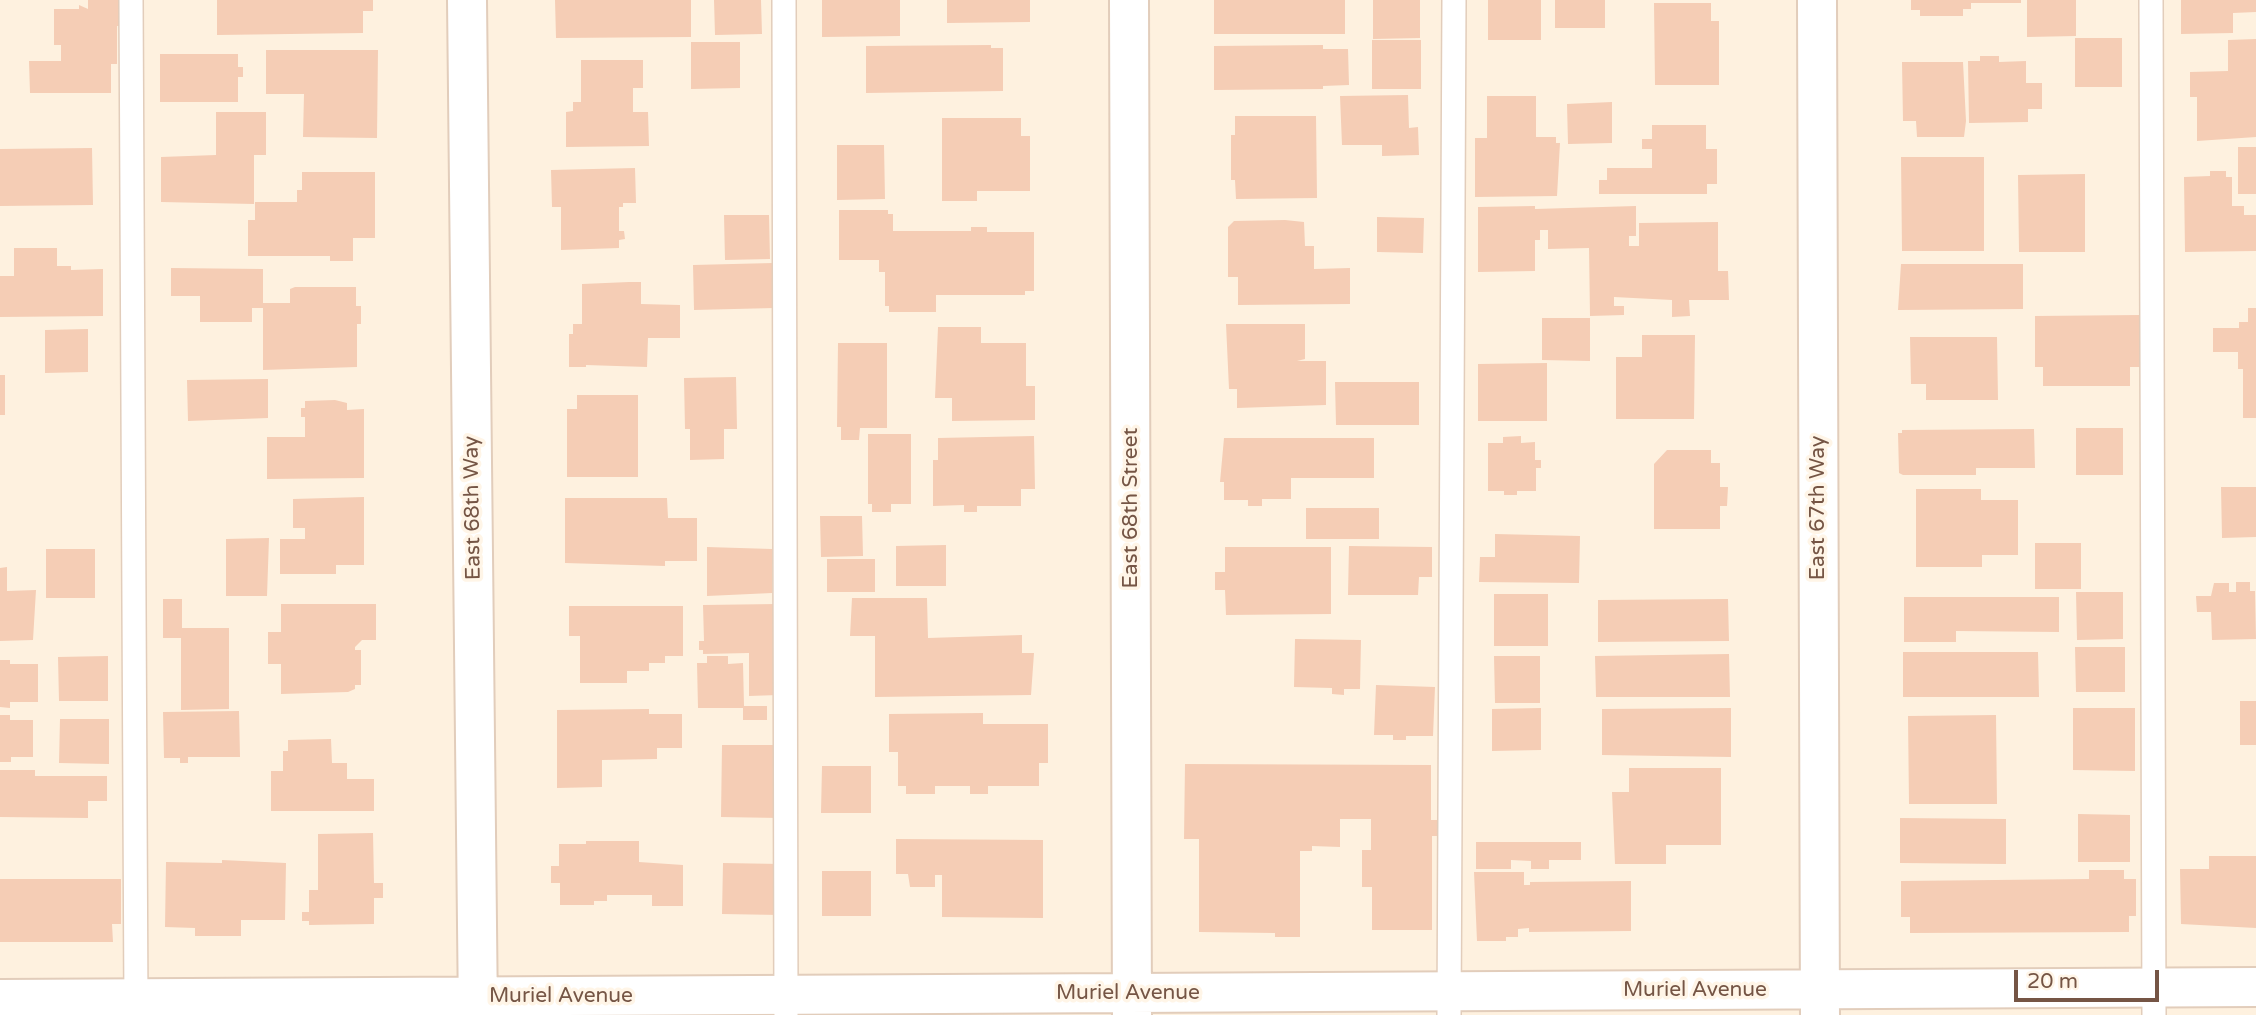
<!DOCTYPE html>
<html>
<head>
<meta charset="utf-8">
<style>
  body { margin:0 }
  #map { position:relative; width:2256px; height:1015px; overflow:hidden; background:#fef1df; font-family:"Varela Round",sans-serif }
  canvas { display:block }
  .scale { position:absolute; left:2014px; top:970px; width:145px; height:32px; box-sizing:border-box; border:4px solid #755545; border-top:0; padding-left:9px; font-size:21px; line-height:24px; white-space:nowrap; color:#755545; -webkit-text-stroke:5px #fff5e7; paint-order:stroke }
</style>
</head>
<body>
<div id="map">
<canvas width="2256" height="1015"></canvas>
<div class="scale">20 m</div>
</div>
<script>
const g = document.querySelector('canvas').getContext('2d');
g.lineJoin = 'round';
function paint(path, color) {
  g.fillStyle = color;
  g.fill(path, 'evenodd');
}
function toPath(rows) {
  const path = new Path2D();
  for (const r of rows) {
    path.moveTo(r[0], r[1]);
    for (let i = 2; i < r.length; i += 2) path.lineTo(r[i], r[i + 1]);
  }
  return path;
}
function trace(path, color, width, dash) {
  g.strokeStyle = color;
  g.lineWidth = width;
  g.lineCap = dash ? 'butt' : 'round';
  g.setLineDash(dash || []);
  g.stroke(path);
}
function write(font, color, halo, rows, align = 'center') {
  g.font = font + ' "Varela Round",sans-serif';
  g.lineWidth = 7;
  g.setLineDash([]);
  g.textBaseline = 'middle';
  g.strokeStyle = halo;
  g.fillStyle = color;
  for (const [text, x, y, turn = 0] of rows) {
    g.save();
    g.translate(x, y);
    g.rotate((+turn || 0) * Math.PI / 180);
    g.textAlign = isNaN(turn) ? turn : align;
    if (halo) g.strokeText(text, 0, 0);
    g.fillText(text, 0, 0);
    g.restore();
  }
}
paint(toPath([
  [88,0,125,0,122,26,117,26,117,64,111,64,111,93,30,93,29,61,61,61,61,45,54,45,54,9,79,9,79,5,88,9],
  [217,0,373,0,373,11,363,11,363,33,217,35],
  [555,0,691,0,691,37,556,38],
  [714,0,761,0,762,34,715,35],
  [822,0,900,0,900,36,822,37],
  [947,0,1030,0,1030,22,947,23],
  [1214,0,1345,0,1345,34,1214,34],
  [1373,0,1420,0,1420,38,1373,39],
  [1488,0,1541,0,1541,40,1488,40],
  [1555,0,1605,0,1605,28,1555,28],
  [1911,0,2021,0,2021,3,1971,3,1971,9,1963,9,1963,16,1920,16,1920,10,1911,10],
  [2027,0,2076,0,2076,36,2027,37],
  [2181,0,2256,0,2256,12,2233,13,2233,33,2181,34],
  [1654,3,1711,3,1711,21,1719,21,1719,85,1655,85],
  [2075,38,2122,38,2122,87,2075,87],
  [2256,39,2256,137,2197,141,2197,97,2190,97,2190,72,2228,71,2228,40],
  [1372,40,1421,40,1421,89,1372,89],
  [691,42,740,42,740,88,691,89],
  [991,45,991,48,1003,48,1003,91,866,93,866,46],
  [1323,45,1323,49,1348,49,1349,85,1323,86,1323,89,1214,90,1214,46],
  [266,50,378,50,377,138,303,137,304,94,266,94],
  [160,54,238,54,238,67,243,67,243,77,238,77,238,102,160,102],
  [1980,56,1999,56,1999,62,2026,61,2026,83,2042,83,2042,109,2028,109,2028,122,1969,123,1968,61,1980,61],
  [581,60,643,60,643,88,633,88,633,112,648,112,649,146,566,147,566,112,573,111,573,102,581,102],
  [1902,62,1963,62,1966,121,1964,137,1917,137,1916,121,1903,121],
  [1408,95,1409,128,1418,127,1419,155,1382,156,1382,145,1342,145,1340,96],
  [1487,96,1536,96,1536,137,1556,137,1556,143,1560,143,1557,196,1475,197,1475,138,1487,138],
  [1612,102,1612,143,1568,144,1567,104],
  [216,112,266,112,266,155,254,155,254,204,161,202,161,157,216,155],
  [1235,116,1316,116,1317,198,1236,199,1235,180,1231,180,1231,135,1235,135],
  [942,118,1021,118,1021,136,1030,136,1030,191,977,191,977,201,942,201],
  [1652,125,1706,125,1706,149,1717,149,1717,184,1707,184,1707,194,1599,194,1599,180,1607,180,1607,168,1652,168,1652,149,1642,149,1642,139,1652,139],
  [837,145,884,145,885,199,837,200],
  [2238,147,2256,147,2256,194,2238,194],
  [92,148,93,205,0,206,0,149],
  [1901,157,1984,157,1984,251,1902,251],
  [635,168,636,203,623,203,623,207,619,207,619,231,624,231,625,239,619,240,619,248,561,250,561,207,552,207,551,170],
  [2210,171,2226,171,2226,177,2232,177,2232,206,2244,206,2244,215,2256,215,2256,251,2185,252,2184,177,2210,176],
  [302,172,375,172,375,238,353,238,353,261,330,261,330,256,248,256,248,220,255,220,255,202,297,202,297,190,302,190],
  [2085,174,2085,252,2019,252,2018,175],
  [1535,206,1535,209,1636,206,1636,236,1629,236,1629,246,1639,246,1639,223,1718,222,1718,271,1728,271,1729,300,1689,300,1690,316,1672,317,1672,300,1614,297,1614,306,1624,306,1624,315,1590,316,1589,248,1548,249,1548,230,1540,230,1540,240,1535,240,1535,271,1478,272,1478,207],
  [839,210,888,210,888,214,893,214,893,231,971,231,971,227,987,227,987,232,1034,232,1034,291,1025,291,1025,295,936,295,936,312,889,312,889,306,885,306,885,272,879,272,879,260,839,260],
  [724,215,769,215,770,259,725,260],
  [1377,217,1424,218,1423,253,1377,252],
  [1285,220,1304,222,1305,246,1314,246,1314,269,1350,268,1350,304,1238,305,1238,277,1228,277,1228,227,1234,221],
  [14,248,57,248,57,266,71,266,71,270,103,269,103,316,0,317,0,276,14,276],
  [773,263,774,308,694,310,693,265],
  [1901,264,2023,264,2023,309,1898,310],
  [171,268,263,269,263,303,290,303,290,289,295,287,356,287,356,306,361,306,361,324,357,324,357,367,263,370,263,308,252,308,252,322,200,322,200,296,171,296],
  [629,282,641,282,641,304,680,305,680,338,648,338,647,367,586,365,586,367,569,367,569,334,573,334,573,324,582,324,582,284],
  [2248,308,2256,308,2256,418,2243,418,2243,369,2238,369,2238,352,2213,352,2213,328,2239,328,2239,322,2248,322],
  [2140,315,2140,367,2130,367,2130,386,2043,386,2043,367,2035,367,2035,316],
  [1542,318,1590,318,1590,361,1542,360],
  [1226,324,1305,324,1305,359,1297,361,1326,361,1326,405,1237,408,1237,389,1229,389],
  [938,327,981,327,981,343,1026,343,1026,386,1035,386,1035,420,952,421,952,398,935,398],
  [88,329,88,372,45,373,45,330],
  [1642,335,1695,335,1694,419,1616,419,1616,357,1642,357],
  [1910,337,1997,337,1998,400,1926,400,1926,384,1911,384],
  [838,343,887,343,887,428,860,428,859,440,841,440,841,427,837,427],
  [1547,363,1547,421,1478,421,1478,364],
  [0,375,5,375,5,415,0,415],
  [736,377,737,429,724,429,724,459,690,460,690,429,685,429,684,378],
  [268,379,268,418,188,421,187,380],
  [1335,382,1419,382,1419,425,1336,425],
  [577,395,638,395,638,477,567,477,567,409,577,409],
  [335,400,347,403,347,410,364,409,364,478,267,479,267,437,305,437,305,417,301,417,301,408,305,408,305,401],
  [2076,428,2123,428,2123,475,2076,475],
  [2034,429,2035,468,1976,468,1976,475,1903,475,1899,473,1898,433,1902,433,1902,430],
  [868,434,911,434,911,504,891,504,891,512,872,512,872,504,868,504],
  [1034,436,1035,489,1021,489,1021,506,977,506,977,512,964,512,964,505,933,506,933,460,938,460,938,438],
  [1521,436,1521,443,1535,442,1535,460,1541,460,1541,468,1536,468,1536,491,1517,491,1517,495,1504,495,1504,491,1488,491,1488,443,1503,443,1503,437],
  [1224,438,1374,438,1374,478,1291,478,1291,499,1262,499,1262,506,1248,506,1248,500,1224,500,1224,482,1220,482],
  [1667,450,1711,450,1711,463,1720,463,1720,487,1728,487,1727,506,1720,506,1720,529,1654,529,1654,464],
  [2221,487,2256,487,2256,537,2222,538],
  [1916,489,1981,489,1981,500,2018,500,2018,555,1982,555,1982,567,1916,567],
  [364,497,364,565,336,565,336,574,280,574,280,539,305,539,305,528,293,528,293,499],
  [565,498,667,498,668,518,697,518,697,561,665,561,665,566,565,563],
  [1306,508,1379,508,1379,539,1306,539],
  [820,516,862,516,863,556,821,557],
  [1495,534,1580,536,1579,583,1479,582,1480,557,1495,557],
  [269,538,267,596,226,596,226,539],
  [2035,543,2081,543,2081,589,2035,589],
  [946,545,946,586,896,586,896,546],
  [1349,546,1432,547,1432,577,1419,577,1418,595,1348,595],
  [707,547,772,549,772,593,707,596],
  [1225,547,1331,547,1331,614,1226,615,1225,590,1215,590,1215,572,1225,572],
  [46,549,95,549,95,598,46,598],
  [827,559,875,559,875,592,827,592],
  [7,567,7,591,36,590,33,640,0,641,0,568],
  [2236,582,2250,582,2250,591,2255,591,2256,639,2212,640,2211,612,2197,612,2196,596,2211,596,2214,583,2229,583,2229,592,2236,592],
  [2076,592,2123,592,2123,639,2077,640],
  [1494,594,1548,594,1548,646,1494,646],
  [1904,597,2059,597,2059,632,1956,631,1956,642,1904,642],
  [852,598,927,598,928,638,1022,635,1022,653,1034,653,1031,695,875,697,875,636,850,636],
  [163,599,182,599,182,628,229,628,229,709,181,710,181,638,163,638],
  [1728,599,1729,641,1598,642,1598,600],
  [281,604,376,604,376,640,362,640,355,647,355,650,361,650,361,685,355,685,355,689,348,692,281,694,281,664,268,664,268,632,281,632],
  [777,604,778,695,749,696,749,653,703,654,703,650,699,650,699,641,704,641,703,605],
  [569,606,683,606,683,656,665,656,665,663,649,663,649,671,627,671,627,683,580,683,580,636,569,636],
  [1295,639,1361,640,1360,689,1344,689,1344,695,1332,694,1332,688,1294,687],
  [2075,647,2125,647,2125,692,2076,692],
  [1903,652,2038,652,2039,697,1903,697],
  [1729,654,1730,697,1596,697,1595,656],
  [108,656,108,701,59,701,58,657],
  [707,656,728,656,728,664,743,663,744,706,767,706,767,720,743,720,743,708,698,708,697,663,707,663],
  [1494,656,1540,656,1540,703,1495,703],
  [0,660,10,660,10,664,38,664,38,702,10,702,10,708,0,707],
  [1376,685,1435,687,1433,736,1406,736,1406,740,1393,740,1393,735,1374,735],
  [2240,701,2256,701,2256,745,2240,745],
  [1541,708,1541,750,1492,751,1492,709],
  [1731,708,1731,757,1602,755,1602,709],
  [2073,708,2135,708,2135,771,2073,770],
  [649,709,649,714,682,714,682,748,657,748,657,759,602,760,602,787,557,788,557,710],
  [239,711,240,757,188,757,188,763,180,763,180,758,164,758,163,712],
  [983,713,983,724,1048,724,1048,763,1039,763,1039,786,988,786,988,794,970,794,970,786,935,786,935,794,906,794,906,786,898,786,898,752,889,752,889,714],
  [0,715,10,715,10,720,33,720,33,757,11,757,11,762,0,762],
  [1996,715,1997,804,1909,804,1908,716],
  [60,719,109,719,109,764,59,763],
  [331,739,332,763,347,763,347,779,374,779,374,811,271,811,271,771,283,771,283,751,288,751,288,740],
  [722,745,780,745,780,818,721,817],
  [1185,764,1431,765,1431,820,1437,820,1437,836,1432,836,1432,930,1372,930,1372,887,1362,887,1362,850,1371,850,1371,819,1340,819,1340,847,1312,846,1312,851,1300,851,1300,937,1275,937,1275,933,1199,932,1199,839,1184,839],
  [822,766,871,766,871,813,821,813],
  [1629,768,1721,768,1721,845,1666,845,1666,864,1615,864,1612,792,1629,792],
  [0,770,35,770,35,776,107,776,107,801,88,801,88,818,0,817],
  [2078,814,2130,815,2130,862,2078,862],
  [1900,818,2006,819,2006,864,1900,863],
  [373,833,374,883,383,883,383,898,374,898,374,924,309,925,309,921,302,921,302,912,309,912,309,890,318,890,318,834],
  [896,839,1043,840,1043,918,942,917,942,875,935,875,935,887,910,887,908,874,896,874],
  [586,841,639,841,639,862,683,865,683,906,652,906,652,895,607,895,607,901,594,901,594,905,560,905,560,883,551,883,551,866,559,866,559,844,586,844],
  [1476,842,1581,842,1581,860,1549,860,1549,869,1531,869,1531,861,1511,860,1511,869,1476,869],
  [2209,856,2256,856,2256,928,2181,924,2180,869,2209,869],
  [222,860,286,863,285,920,241,920,241,936,195,936,195,928,165,927,166,862,222,863],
  [723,863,781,864,780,915,722,914],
  [2089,870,2124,870,2124,879,2136,879,2136,916,2129,916,2129,932,1910,933,1910,917,1901,917,1901,881,2089,879],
  [822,871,871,871,871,916,822,916],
  [1474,872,1524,872,1524,885,1530,885,1530,882,1631,881,1631,931,1529,932,1529,928,1518,929,1518,937,1506,937,1506,941,1477,941],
  [0,879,121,879,121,924,112,924,113,942,0,942]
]), '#f5cdb5');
const service = toPath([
  [131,0,136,1008],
  [784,0,786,1015],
  [2151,0,2154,1015],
  [1449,1015,1454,0]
]);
const minor = toPath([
  [467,0,478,1015],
  [1129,0,1132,1015],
  [1817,0,1820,1015],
  [0,999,2256,987]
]);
trace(service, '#e2cdbb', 26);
trace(minor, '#e2cdbb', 42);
trace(service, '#fff', 23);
trace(minor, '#fff', 38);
write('21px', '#755545', '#fff5e7', [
  ["East 68th Way",473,508,-91],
  ["East 68th Street",1131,508,-90],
  ["East 67th Way",1818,508,-90],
  ["Muriel Avenue",1695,990],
  ["Muriel Avenue",1128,993],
  ["Muriel Avenue",561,996]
]);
</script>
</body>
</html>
